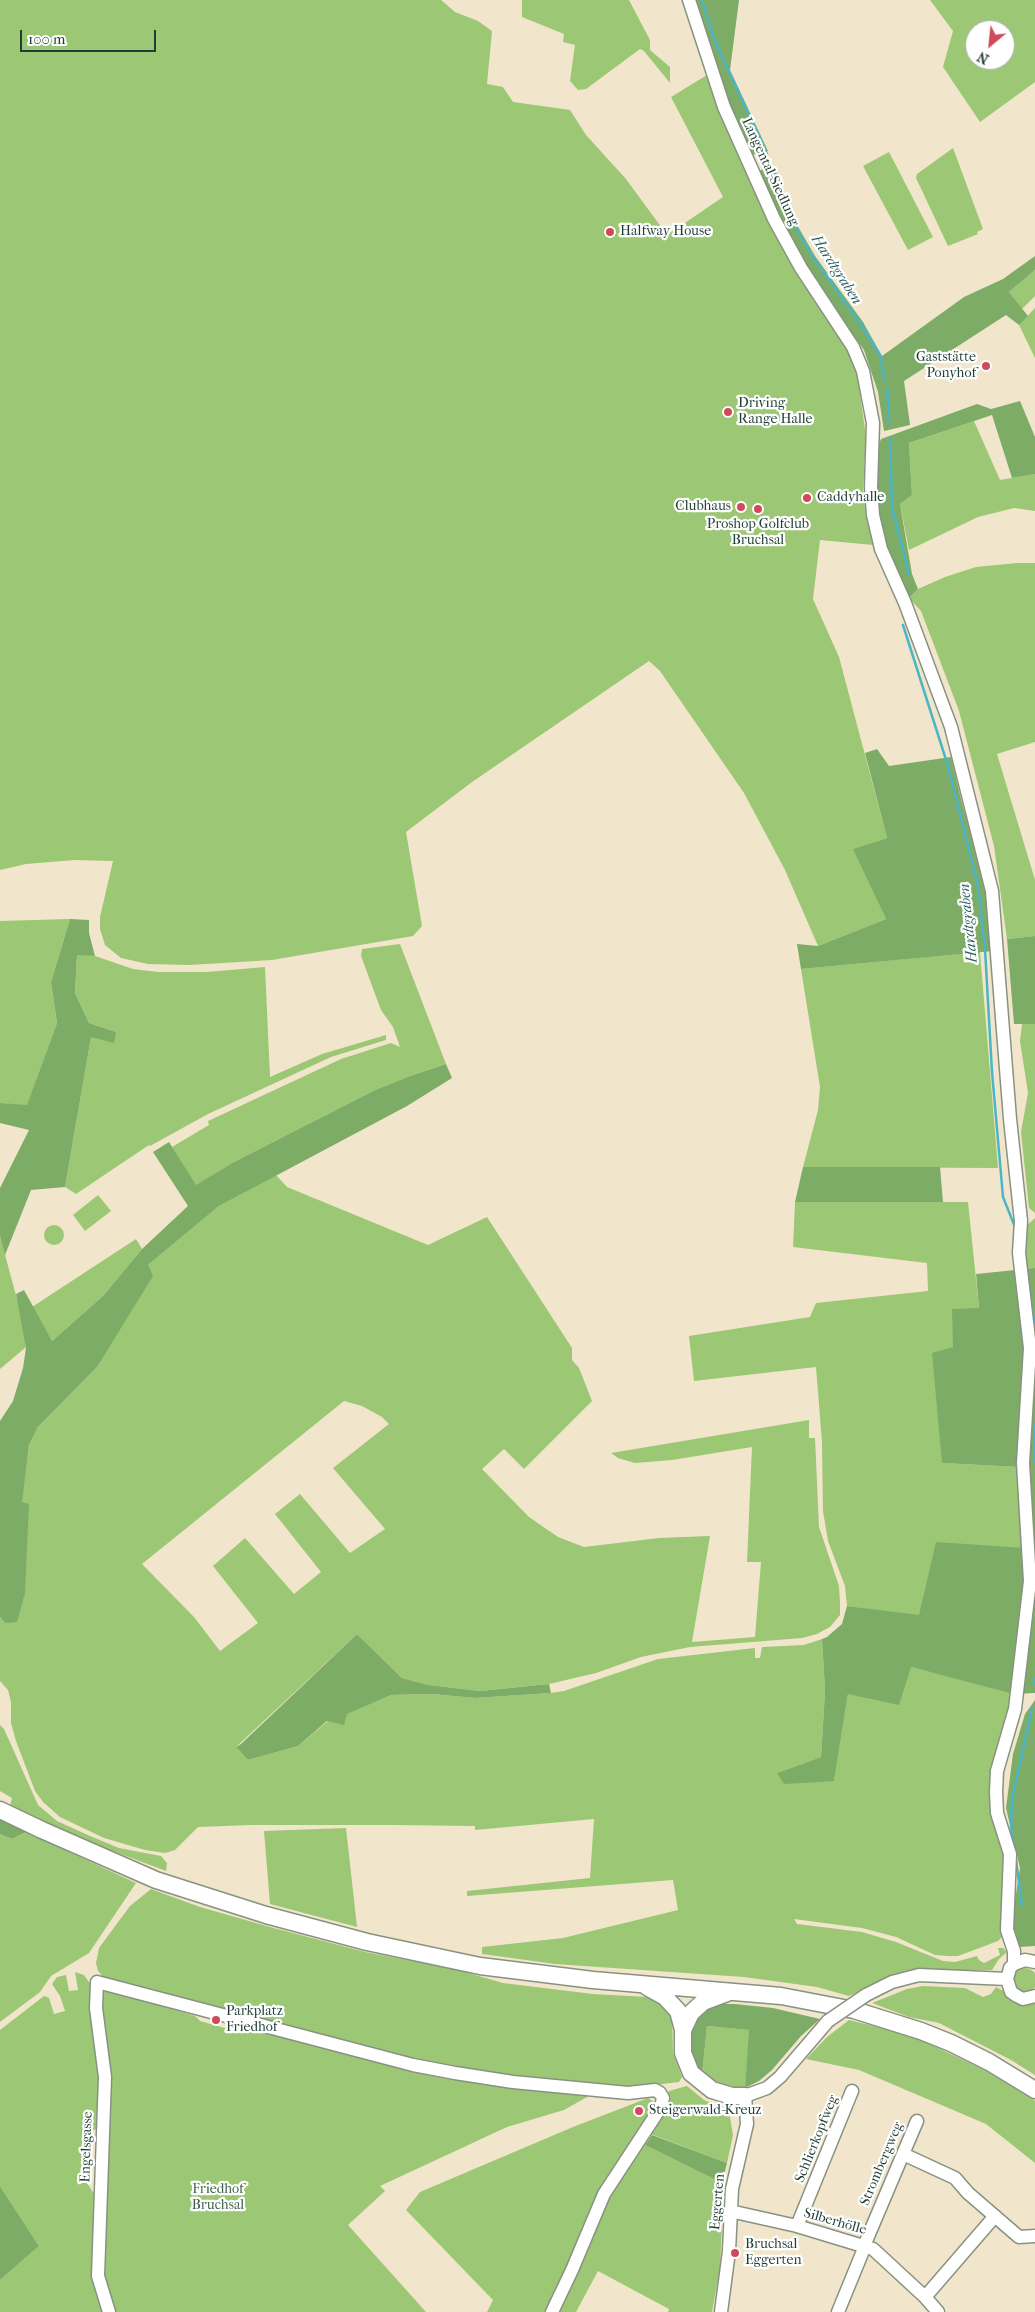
<!DOCTYPE html>
<html>
<head>
<meta charset="utf-8">
<style>
  body { margin:0 }
  #map { position:relative; width:1035px; height:2312px; overflow:hidden; background:#f1e6cb; font-family:"IM FELL French Canon",serif }
  canvas { display:block }
  .north { position:absolute; left:965px; top:20px; width:50px; height:50px; box-sizing:border-box; background:#fff; border:1px solid #a5b1ae; border-radius:50%; rotate:208deg; font-size:14px; font-weight:700; line-height:20px; text-align:center; color:#1f3d34 }
  .north::after { content:''; display:block; margin:auto; width:18px; height:22px; background:#d1495b; clip-path:polygon(50% 0,100% 100%,50% 72%,0 100%) }
  .scale { position:absolute; left:20px; top:30px; width:136px; height:22px; box-sizing:border-box; border:2px solid #1f3d34; border-top:0; padding-left:6px; font-size:15px; line-height:18px; white-space:nowrap; color:#1f3d34; -webkit-text-stroke:4px #fff; paint-order:stroke }
</style>
</head>
<body>
<div id="map">
<canvas width="1035" height="2312"></canvas>
<div class="north">N</div>
<div class="scale">100 m</div>
</div>
<script>
const g = document.querySelector('canvas').getContext('2d');
g.lineJoin = 'round';
function paint(path, color) {
  g.fillStyle = color;
  g.fill(path, 'evenodd');
}
function toPath(rows) {
  const path = new Path2D();
  for (const r of rows) {
    if (r.length === 3) {
      path.moveTo(r[0] + r[2], r[1]);
      path.arc(r[0], r[1], r[2], 0, 2 * Math.PI);
      continue;
    }
    path.moveTo(r[0], r[1]);
    for (let i = 2; i < r.length; i += 2) path.lineTo(r[i], r[i + 1]);
  }
  return path;
}
function trace(path, color, width, dash) {
  g.strokeStyle = color;
  g.lineWidth = width;
  g.lineCap = dash ? 'butt' : 'round';
  g.setLineDash(dash || []);
  g.stroke(path);
}
function write(font, color, halo, rows, align = 'center') {
  g.font = font + ' "IM FELL French Canon",serif';
  g.lineWidth = 4.5;
  g.setLineDash([]);
  g.textBaseline = 'middle';
  g.strokeStyle = halo;
  g.fillStyle = color;
  for (const [text, x, y, turn = 0] of rows) {
    g.save();
    g.translate(x, y);
    g.rotate((+turn || 0) * Math.PI / 180);
    g.textAlign = isNaN(turn) ? turn : align;
    if (halo) g.strokeText(text, 0, 0);
    g.fillText(text, 0, 0);
    g.restore();
  }
}
paint(toPath([
  [0,0,441,0,455,12,478,21,492,31,487,84,503,87,513,102,570,110,586,135,626,179,667,235,723,197,671,97,707,75,755,192,795,270,849,350,857,374,866,436,863,490,866,517,873,545,820,540,813,599,839,657,887,838,854,849,886,919,818,946,785,870,744,793,660,671,649,661,472,782,406,832,422,926,413,936,272,960,189,965,148,964,121,958,105,945,100,929,100,917,113,861,75,860,26,864,0,870],
  [522,0,629,0,650,40,650,50,670,67,670,83,644,51,640,49,586,89,578,90,570,81,575,45,563,42,564,34,522,17],
  [930,0,1035,0,1035,82,980,122,943,67,953,31],
  [975,30,1005,30,1005,60,975,60],
  [953,148,983,229,977,232,978,234,948,246,916,178,917,174],
  [889,152,933,237,908,250,863,166],
  [1035,270,1035,296,1022,309,1009,292],
  [1035,308,1035,358,1019,325],
  [974,421,1000,480,1035,474,1035,511,1014,508,978,517,909,550,900,504,912,495,909,443],
  [1017,563,1035,563,1035,742,997,754,1035,880,1035,936,1007,939,994,846,959,711,921,611,909,598,918,589,945,577,976,567],
  [70,919,51,982,57,1023,27,1106,0,1103,0,921],
  [400,944,446,1064,410,1076,375,1090,232,1163,195,1186,172,1147,209,1125,208,1121,341,1059,391,1043,400,1047,393,1027,381,1010,361,956,362,949],
  [980,952,998,1168,803,1167,818,1110,820,1087,801,969],
  [77,954,95,956,133,969,158,972,207,972,265,967,270,1077,322,1054,386,1035,386,1040,331,1057,208,1114,150,1146,149,1145,76,1194,65,1187,91,1037,116,1032,89,1023,75,993],
  [1022,1024,1035,1024,1035,1213,1029,1208,1021,1132,1028,1093,1020,1041],
  [276,1175,287,1187,428,1245,487,1217,572,1348,572,1360,579,1368,592,1401,524,1469,504,1449,482,1469,529,1517,558,1537,584,1547,659,1538,710,1536,692,1642,755,1637,761,1562,747,1562,752,1447,672,1460,635,1463,618,1458,611,1453,809,1420,809,1438,815,1438,819,1527,839,1586,840,1603,840,1615,830,1627,817,1634,802,1638,690,1647,641,1657,596,1673,549,1684,480,1691,429,1685,402,1678,357,1634,236,1747,248,1760,298,1746,328,1721,391,1695,432,1694,475,1698,551,1693,564,1691,658,1659,755,1648,755,1658,760,1658,762,1647,804,1645,822,1639,825,1691,821,1757,777,1773,834,1780,848,1694,911,1667,1009,1691,1014,1694,993,1765,993,1822,1006,1859,1001,1925,1002,1937,998,1941,958,1956,948,1956,935,1955,896,1937,862,1928,794,1919,797,1924,862,1932,896,1942,943,1961,955,1962,977,1956,979,1960,984,1963,1000,1955,998,1948,1003,1948,1007,1952,999,1959,992,1970,916,1971,898,1975,849,1996,817,1987,744,1977,555,1964,482,1954,482,1947,563,1938,678,1910,673,1880,467,1896,467,1891,590,1878,594,1819,475,1830,475,1826,396,1825,250,1825,198,1827,175,1850,165,1853,145,1850,104,1838,60,1817,43,1802,35,1791,16,1741,11,1723,11,1702,8,1690,0,1681,0,1617,5,1623,29,1445,38,1427,97,1367,148,1265,219,1206],
  [344,1401,362,1406,382,1417,389,1424,333,1468,385,1529,350,1553,300,1494,275,1514,321,1572,294,1594,245,1538,213,1566,258,1623,220,1651,194,1617,142,1564],
  [98,1195,111,1211,85,1231,73,1215],
  [795,1202,968,1202,979,1308,953,1348,942,1463,1019,1467,1024,1549,919,1616,847,1606,845,1586,828,1541,823,1511,822,1442,816,1367,694,1381,689,1336,810,1317,816,1303,928,1291,927,1263,793,1247],
  [1035,1218,1035,1268,1015,1271,1013,1246,1024,1228],
  [54,1235,10],
  [0,1236,21,1314,26,1347,0,1369],
  [136,1239,142,1249,103,1296,52,1341,32,1307],
  [0,1725,4,1729,38,1805,57,1821,90,1836,119,1848,161,1856,167,1863,166,1871,65,1833,10,1806,12,1798,0,1791],
  [346,1828,357,1927,270,1904,264,1831],
  [26,1832,136,1883,89,1953,51,1976,40,1992,0,2022,0,1834,12,1839],
  [151,1889,200,1907,270,1927,365,1952,454,1969,503,1983,593,1994,648,1997,661,2001,672,2014,673,2053,682,2077,679,2082,596,2092,564,2110,507,2127,380,2186,385,2191,348,2225,426,2312,113,2312,103,2276,98,1992,111,1991,195,2016,200,2021,228,2029,235,2019,106,1980,98,1971,96,1963,99,1948,130,1906],
  [1025,1980,12],
  [75,1972,84,1975,91,1985,101,2067,97,2129,89,2131,80,2172,96,2197,92,2273,102,2312,0,2312,0,2280,39,2246,0,2186,0,2030,44,1996,49,1998,54,2014,65,2011,60,1996,52,1984,57,1977,66,1975,69,1991,78,1990],
  [923,1986,965,1988,983,1997,991,1994,996,1987,1005,1992,1035,2002,1035,2075,1011,2060,939,2023,909,2017,872,2003,907,1989],
  [849,2020,911,2035,984,2070,1033,2099,1035,2101,1035,2163,986,2124,859,2070,806,2059,827,2037],
  [707,2026,750,2030,745,2088,727,2087,711,2082,702,2075],
  [687,2086,704,2100,729,2111,733,2135,727,2163,648,2133,664,2113,671,2097,668,2095,669,2091],
  [648,2098,654,2102,655,2108,587,2226,546,2312,487,2312,493,2300,406,2210,420,2192,573,2127],
  [641,2143,722,2183,719,2197,723,2201,720,2268,712,2312,668,2312,669,2309,598,2271,576,2312,557,2312,609,2198]
]), '#9cc774');
paint(toPath([
  [696,0,739,0,730,70,768,151,752,155,729,106],
  [774,166,793,218,815,256,863,322,882,356,964,297,1003,279,1035,256,1035,270,1009,292,1028,316,1019,325,1006,315,904,381,910,425,884,431,878,392,864,350,800,259,779,219,758,171],
  [1020,401,1035,437,1035,474,1012,478,992,415,909,443,912,495,900,504,912,574,918,589,909,598,885,551,876,515,877,449,881,439,977,404,991,409],
  [877,749,889,766,951,757,962,803,987,891,993,951,801,969,797,944,818,946,886,919,853,849,887,838,865,753],
  [70,919,89,920,89,933,95,956,77,955,75,993,89,1023,116,1032,114,1043,91,1037,65,1187,31,1190,5,1255,0,1236,0,1188,29,1130,0,1123,0,1103,27,1105,57,1023,51,982],
  [1035,936,1035,1024,1014,1024,1007,939],
  [446,1064,452,1078,407,1106,219,1206,148,1265,153,1276,97,1367,38,1427,29,1445,22,1502,29,1504,25,1593,17,1622,5,1623,0,1617,0,1421,13,1401,23,1368,26,1348,16,1294,24,1290,52,1341,103,1296,142,1249,188,1206,153,1152,169,1142,196,1185,232,1163,375,1090,410,1076],
  [803,1167,940,1167,943,1202,795,1202],
  [1035,1268,1035,1693,1014,1694,911,1667,899,1705,848,1694,834,1781,784,1784,777,1773,821,1757,825,1691,822,1639,827,1637,842,1624,847,1606,919,1615,936,1542,1024,1548,1019,1467,942,1463,932,1353,953,1347,952,1309,979,1308,976,1274],
  [357,1634,402,1678,429,1685,480,1691,549,1684,551,1693,475,1698,432,1694,391,1695,347,1714,344,1725,327,1721,298,1746,248,1760,236,1747,241,1744],
  [1035,1700,1035,1946,1019,1947,1011,1926,1020,1868,1006,1808,1013,1754,1025,1714],
  [0,1818,26,1832,12,1839,0,1834],
  [718,2004,735,2004,773,2008,820,2019,801,2036,772,2070,759,2081,745,2088,749,2030,707,2026,702,2075,695,2067,689,2051,691,2029,705,2007],
  [652,2135,727,2163,722,2183,645,2145],
  [0,2186,39,2246,0,2280]
]), '#7dac66');
trace(toPath([
  [702,0,714,39,767,154],
  [773,170,790,217,810,253,860,323,880,355,885,380],
  [887,388,889,422],
  [890,438,892,507,909,574],
  [903,625,948,766,978,886,985,949,992,1072,1003,1197,1015,1227],
  [1029,1288,1035,1326],
  [1035,1424,1035,1463],
  [1034,1685,1035,1679],
  [1014,1847,1011,1827,1012,1800,1032,1708],
  [1016,1860,1022,1905]
]), '#4ab5c7', 2.5);
const minor = toPath([
  [689,0,724,107,774,219,801,268,853,347,863,371,873,423,871,487,873,515,881,549,905,603,951,727,992,891,1010,1119,1021,1221,1019,1253,1030,1348,1023,1463,1030,1581,1015,1709,997,1771,996,1792,997,1813,1010,1854,1007,1930,1014,1951,1014,1964],
  [1035,1962,1025,1960,1014,1964,1010,1968,1007,1979,1011,1992,1017,1996,1023,1999,1035,1996],
  [866,1995,892,1982,919,1975,1007,1979],
  [903,2154,955,2178,968,2193,1019,2237,1035,2236],
  [730,2211,797,2226,873,2249,925,2297,938,2312],
  [797,2226,852,2091],
  [864,2246,917,2121],
  [925,2297,995,2216],
  [109,2312,98,2276,105,2077,96,2008,97,1982,413,2065,455,2073,513,2082,628,2093,655,2090,660,2093,663,2098,661,2107,604,2194,572,2270,552,2312],
  [721,2312,729,2251,732,2189,747,2124,745,2096,767,2088,780,2077,828,2021],
  [838,2312,865,2246]
]);
const major = toPath([
  [0,1810,42,1830,156,1880,266,1915,367,1942,480,1966,593,1980,781,1996,854,2010,921,2031,951,2043,989,2062,1035,2090],
  [647,1987,665,1997,678,2011,683,2030,683,2053,691,2073,712,2090,732,2096,745,2096],
  [683,2030,691,2013,703,2002,727,1993]
]);
trace(minor, '#889280', 15);
trace(major, '#889280', 19);
trace(minor, '#fff', 12);
trace(major, '#fff', 16);
const minorBridge = toPath([
  [828,2021,866,1995]
]);
trace(minorBridge, '#889280', 15, []);
trace(minorBridge, '#fff', 12);
for (const [x, y, r, color] of [
  [610,232,5,"#d1495b"],
  [986,366,5,"#d1495b"],
  [728,412,5,"#d1495b"],
  [807,498,5,"#d1495b"],
  [741,507,5,"#d1495b"],
  [758,509,5,"#d1495b"],
  [216,2020,5,"#d1495b"],
  [639,2111,5,"#d1495b"],
  [735,2253,5,"#d1495b"]
]) {
  const dot = new Path2D();
  dot.arc(x, y, r, 0, 2 * Math.PI);
  g.fillStyle = color;
  g.fill(dot);
  trace(dot, '#fff', 2);
}
write('14px', '#1f3d34', '#fff', [
  ["Langental-Siedlung",770,172,65],
  ["Schlierkopfweg",817,2139,-68],
  ["Engelsgasse",87,2147,-88],
  ["Strombergweg",882,2164,-67],
  ["Eggerten",718,2202,-85],
  ["Silberhölle",835,2222,16]
]);
write('14px', '#1f3d34', '#fff', [
  ["Halfway House",620,232],
  ["Gaststätte",976,358,"right"],
  ["Ponyhof",976,374,"right"],
  ["Driving",738,404],
  ["Range Halle",738,420],
  ["Caddyhalle",817,498],
  ["Clubhaus",731,507,"right"],
  ["Proshop Golfclub",758,525,"center"],
  ["Bruchsal",758,541,"center"],
  ["Parkplatz",226,2012],
  ["Friedhof",226,2028],
  ["Steigerwald-Kreuz",649,2111],
  ["Bruchsal",745,2245],
  ["Eggerten",745,2261]
], 'left');
write('14px', '#3e6044', '#fff', [
  ["Friedhof",218,2190],
  ["Bruchsal",218,2206]
]);
write('italic 15px', '#2c6160', '#fff', [
  ["Hardtgraben",836,270,57],
  ["Hardtgraben",969,923,-96]
]);
</script>
</body>
</html>
